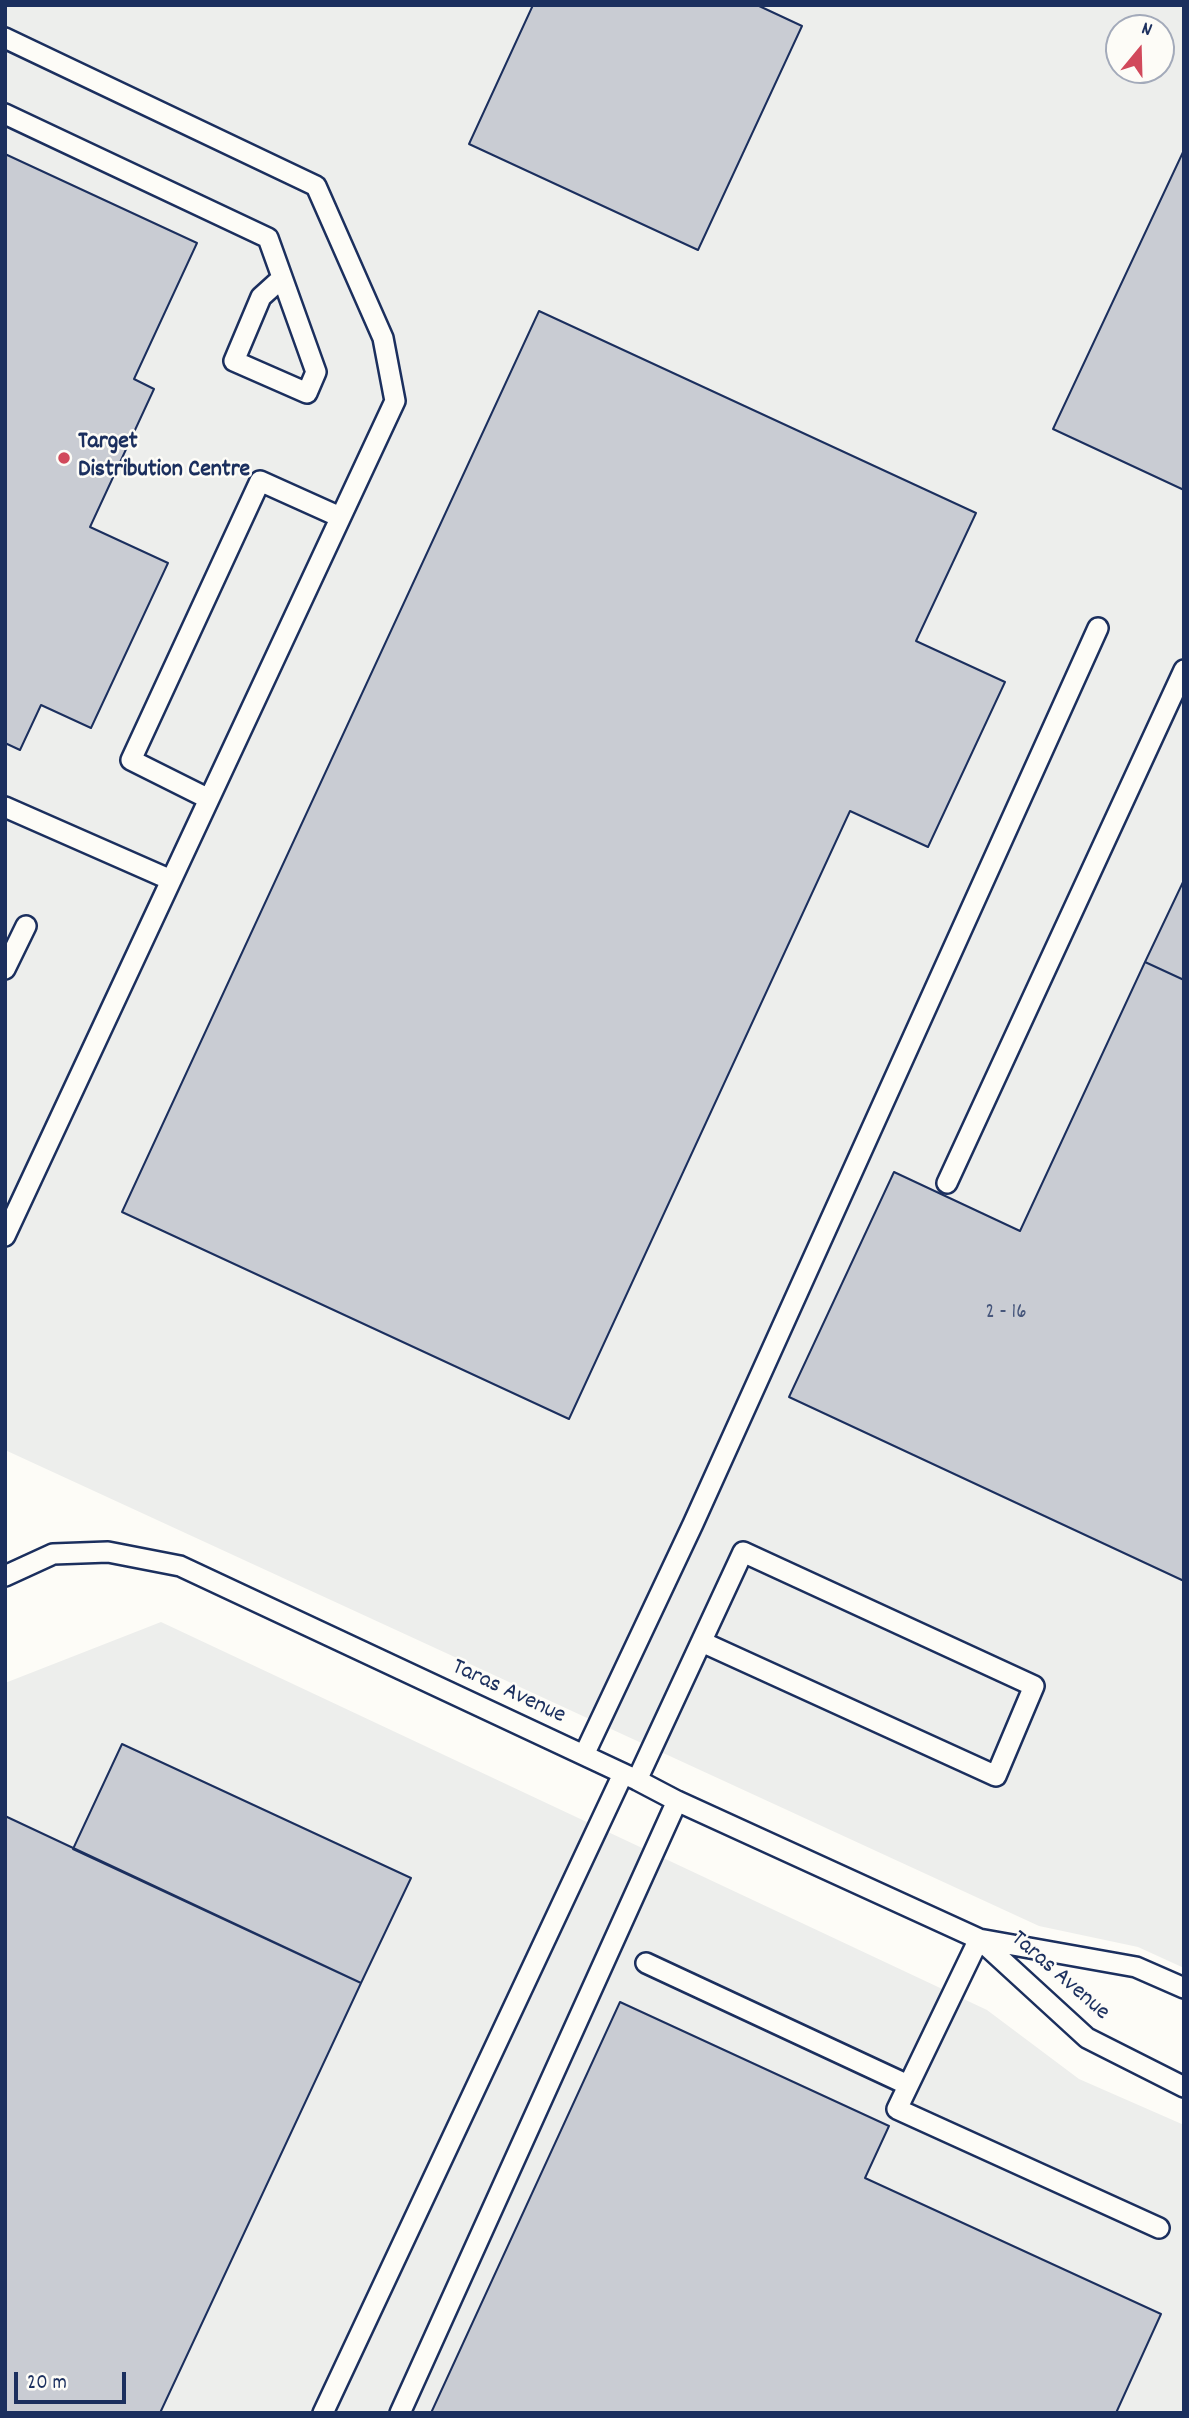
<!DOCTYPE html>
<html>
<head>
<meta charset="utf-8">
<style>
  body { margin:0 }
  #map { position:relative; width:1189px; height:2418px; overflow:hidden; background:#fdfcf7; font-family:Dekko,sans-serif }
  canvas { display:block }
  .frame { position:absolute; inset:0; border:7px solid #1b2f5e; pointer-events:none }
  .north { position:absolute; left:1105px; top:14px; width:70px; height:70px; box-sizing:border-box; background:#fdfcf7; border:2px solid #a3aaba; border-radius:50%; rotate:19deg; font-size:19px; font-weight:700; line-height:28px; text-align:center; color:#1b2f5e }
  .north::after { content:''; display:block; margin:auto; width:24px; height:32px; background:#d1495b; clip-path:polygon(50% 0,100% 100%,50% 72%,0 100%) }
  .scale { position:absolute; left:14px; top:2372px; width:112px; height:32px; box-sizing:border-box; border:4px solid #1b2f5e; border-top:0; padding-left:9px; font-size:21px; line-height:24px; white-space:nowrap; color:#1b2f5e; -webkit-text-stroke:5px #fdfcf7; paint-order:stroke }
</style>
</head>
<body>
<div id="map">
<canvas width="1189" height="2418"></canvas>
<div class="frame"></div>
<div class="north">N</div>
<div class="scale">20 m</div>
</div>
<script>
const g = document.querySelector('canvas').getContext('2d');
g.lineJoin = 'round';
function paint(path, color) {
  g.fillStyle = color;
  g.fill(path, 'evenodd');
}
function toPath(rows) {
  const path = new Path2D();
  for (const r of rows) {
    path.moveTo(r[0], r[1]);
    for (let i = 2; i < r.length; i += 2) path.lineTo(r[i], r[i + 1]);
  }
  return path;
}
function trace(path, color, width, dash) {
  g.strokeStyle = color;
  g.lineWidth = width;
  g.lineCap = dash ? 'butt' : 'round';
  g.setLineDash(dash || []);
  g.stroke(path);
}
function write(font, color, halo, rows, align = 'center') {
  g.font = font + ' Dekko,sans-serif';
  g.lineWidth = 5;
  g.setLineDash([]);
  g.textBaseline = 'middle';
  g.strokeStyle = halo;
  g.fillStyle = color;
  for (const [text, x, y, turn = 0] of rows) {
    g.save();
    g.translate(x, y);
    g.rotate((+turn || 0) * Math.PI / 180);
    g.textAlign = isNaN(turn) ? turn : align;
    if (halo) g.strokeText(text, 0, 0);
    g.fillText(text, 0, 0);
    g.restore();
  }
}
paint(toPath([
  [5,5,1184,5,1184,1968,1138,1947,1039,1926,5,1450],
  [1119,28,1161,28,1161,70,1119,70],
  [161,1622,987,2010,1079,2079,1184,2125,1184,2413,5,2413,5,1683]
]), '#edeeec');
const building = toPath([
  [533,5,757,5,802,26,698,250,469,144,533,5],
  [1184,150,1184,490,1053,429,1184,150],
  [5,154,197,243,134,379,154,389,90,527,168,563,91,728,41,705,20,750,5,743,5,154],
  [539,311,976,513,916,641,1005,682,928,847,850,811,569,1419,122,1212,539,311],
  [1184,880,1184,980,1145,962,1184,880],
  [1145,962,1184,980,1184,1581,789,1397,894,1172,1020,1231,1145,962],
  [122,1744,411,1878,361,1983,73,1849,122,1744],
  [5,1816,361,1983,160,2413,5,2413,5,1816],
  [620,2002,889,2126,865,2178,1161,2314,1116,2413,431,2413,620,2002]
]);
paint(building, '#c9ccd3');
trace(building, '#1b2f5e', 2);
const service = toPath([
  [5,38,316,186,383,338,395,401,5,1236],
  [5,114,268,238,316,372,307,393,234,361,261,297,282,278],
  [209,799,131,760,260,481,340,517],
  [5,807,171,880],
  [5,969,26,926],
  [947,1183,1184,670],
  [5,1576,53,1554,108,1552,180,1566,637,1780,677,1801,979,1939,1136,1967,1184,1988],
  [584,1755,693,1524,1098,628],
  [637,1780,743,1552,1034,1686,996,1776,702,1642],
  [979,1939,897,2109,1159,2228],
  [980,1940,1087,2038,1184,2087],
  [646,1963,908,2085],
  [323,2413,623,1774],
  [400,2413,677,1801]
]);
trace(service, '#1b2f5e', 24);
trace(service, '#fdfcf7', 19);
for (const [x, y, r, color] of [
  [64,458,7,"#d1495b"]
]) {
  const dot = new Path2D();
  dot.arc(x, y, r, 0, 2 * Math.PI);
  g.fillStyle = color;
  g.fill(dot);
  trace(dot, '#fdfcf7', 2.5);
}
write('21px', '#46567b', null, [
  ["2 - 16",1006,1314]
]);
write('bold 24px', '#1b2f5e', '#fdfcf7', [
  ["Target",78,444],
  ["Distribution Centre",78,472]
], 'left');
write('24px', '#1b2f5e', '#fdfcf7', [
  ["Taras Avenue",508,1693,25],
  ["Taras Avenue",1059,1977,41]
]);
</script>
</body>
</html>
